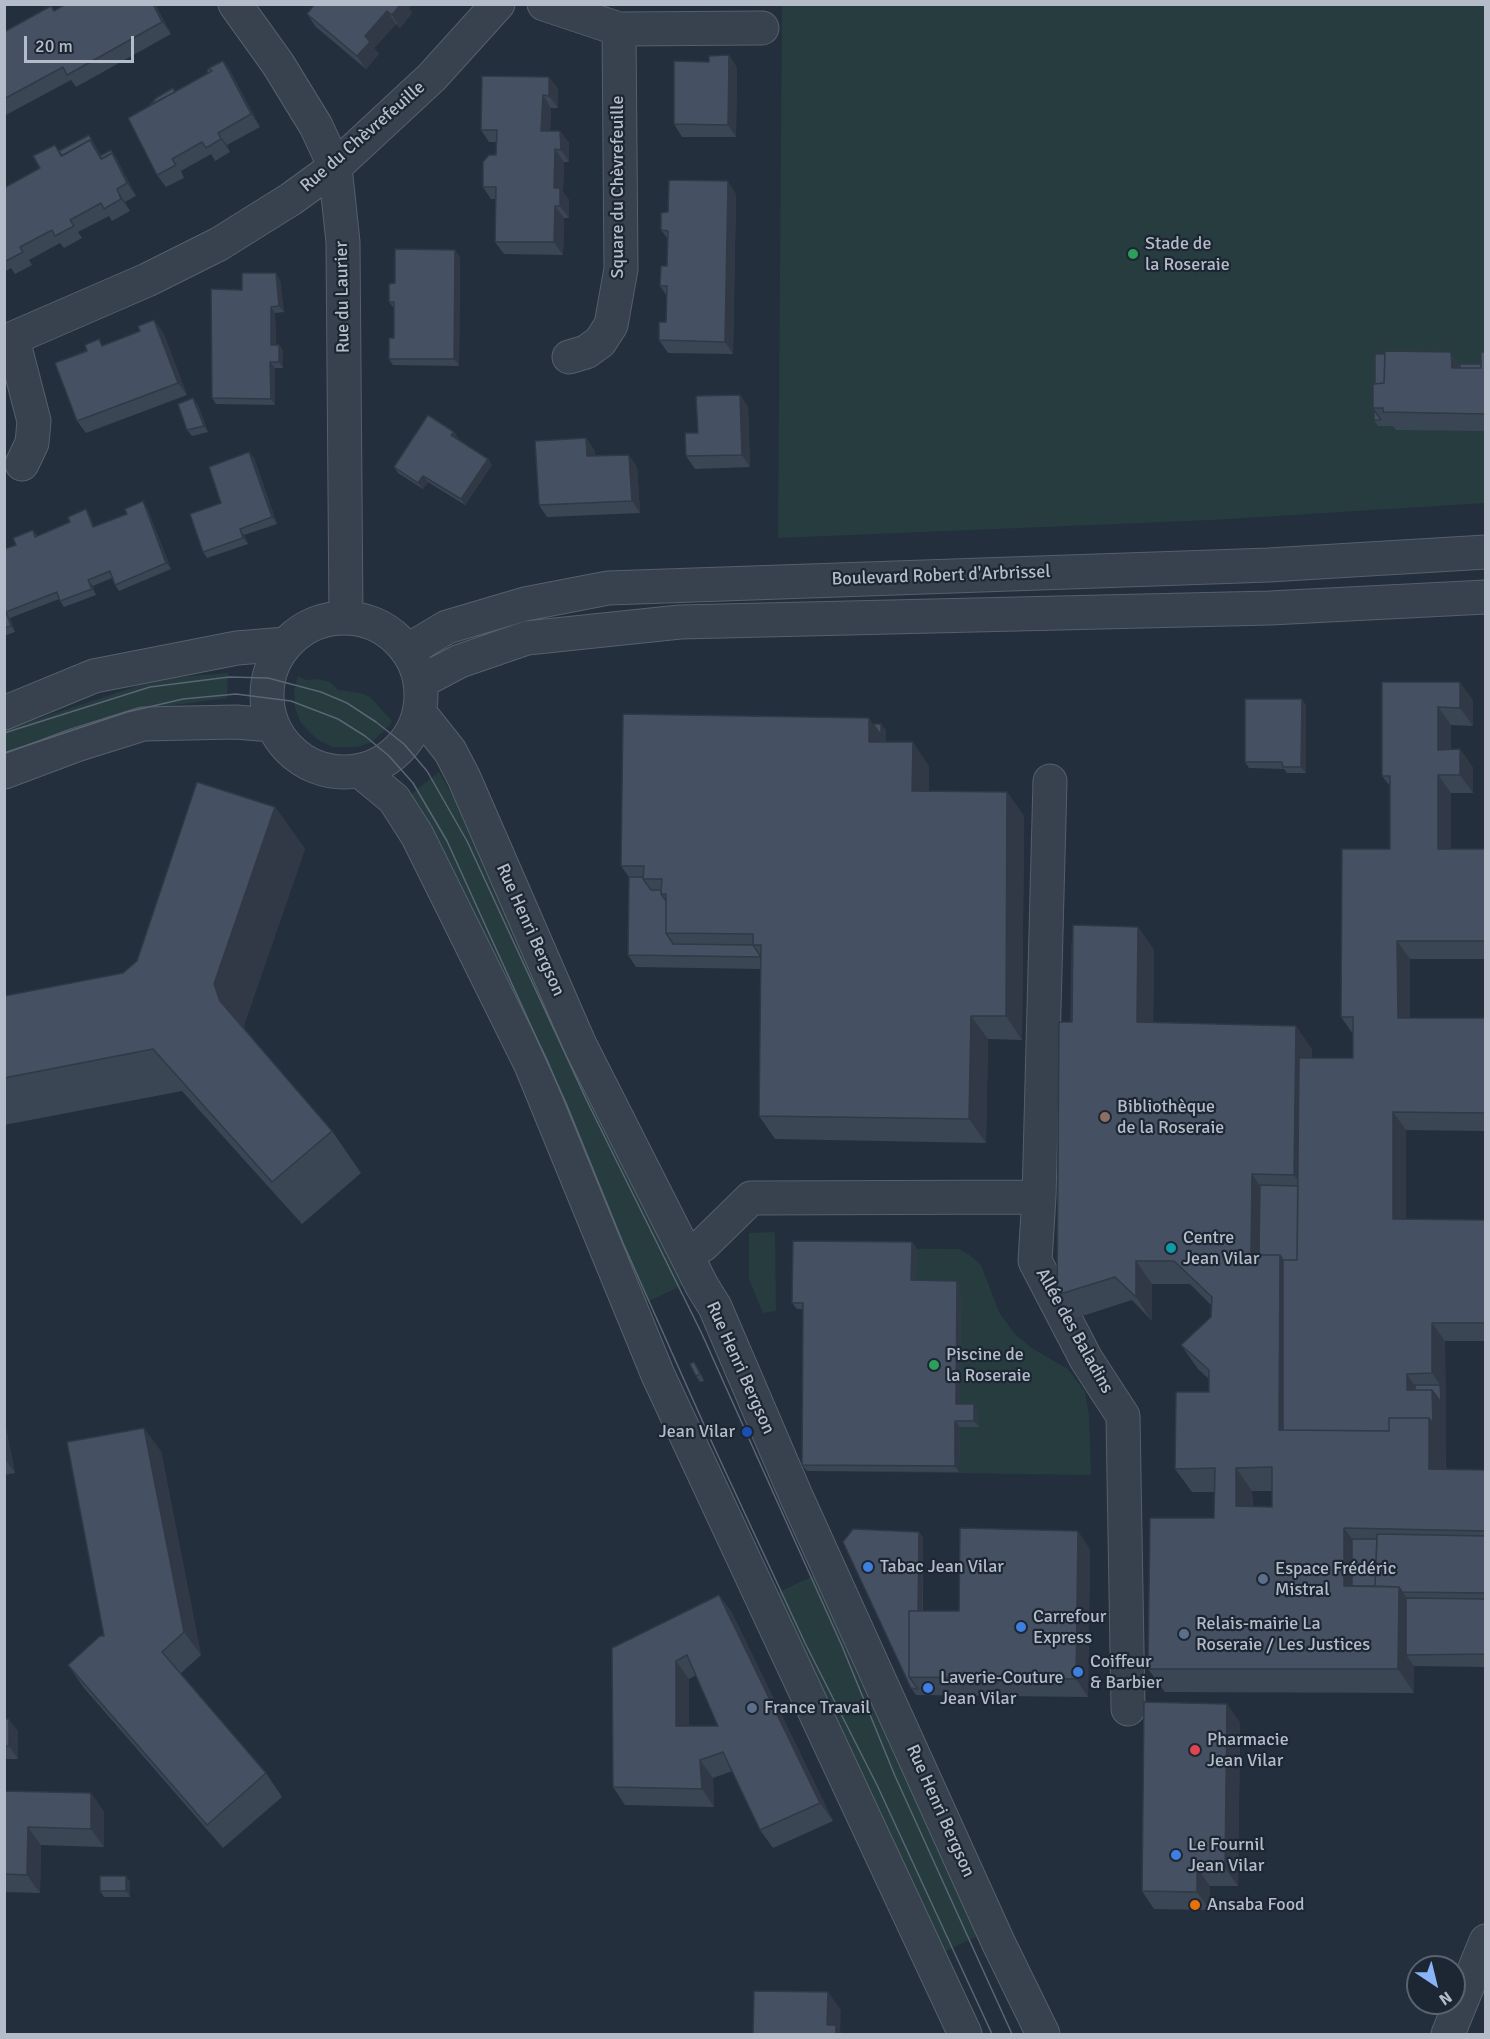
<!DOCTYPE html>
<html>
<head>
<meta charset="utf-8">
<style>
  body { margin:0 }
  #map { position:relative; width:1490px; height:2039px; overflow:hidden; background:#242f3e; font-family:Signika,sans-serif }
  canvas { display:block }
  .frame { position:absolute; inset:0; border:6px solid #b4bcc9; pointer-events:none }
  .north { position:absolute; left:1406px; top:1955px; width:60px; height:60px; box-sizing:border-box; background:#1d2633; border:2px solid #59626f; border-radius:50%; rotate:145deg; font-size:16px; font-weight:700; line-height:24px; text-align:center; color:#b4bcc9 }
  .north::after { content:''; display:block; margin:auto; width:21px; height:27px; background:#8ab4f8; clip-path:polygon(50% 0,100% 100%,50% 72%,0 100%) }
  .scale { position:absolute; left:24px; top:36px; width:110px; height:27px; box-sizing:border-box; border:3px solid #b4bcc9; border-top:0; padding-left:8px; font-size:18px; line-height:21px; white-space:nowrap; color:#b4bcc9; -webkit-text-stroke:4px #1d2633; paint-order:stroke }
</style>
</head>
<body>
<div id="map">
<canvas width="1490" height="2039"></canvas>
<div class="frame"></div>
<div class="north">N</div>
<div class="scale">20 m</div>
</div>
<script>
const g = document.querySelector('canvas').getContext('2d');
g.lineJoin = 'round';
function paint(path, color) {
  g.fillStyle = color;
  g.fill(path, 'evenodd');
}
function toPath(rows) {
  const path = new Path2D();
  for (const r of rows) {
    if (r.length === 3) {
      path.moveTo(r[0] + r[2], r[1]);
      path.arc(r[0], r[1], r[2], 0, 2 * Math.PI);
      continue;
    }
    path.moveTo(r[0], r[1]);
    for (let i = 2; i < r.length; i += 2) path.lineTo(r[i], r[i + 1]);
  }
  return path;
}
function trace(path, color, width, dash) {
  g.strokeStyle = color;
  g.lineWidth = width;
  g.lineCap = dash ? 'butt' : 'round';
  g.setLineDash(dash || []);
  g.stroke(path);
}
function write(font, color, halo, rows, align = 'center') {
  g.font = font + ' Signika,sans-serif';
  g.lineWidth = 4.5;
  g.setLineDash([]);
  g.textBaseline = 'middle';
  g.strokeStyle = halo;
  g.fillStyle = color;
  for (const [text, x, y, turn = 0] of rows) {
    g.save();
    g.translate(x, y);
    g.rotate((+turn || 0) * Math.PI / 180);
    g.textAlign = isNaN(turn) ? turn : align;
    if (halo) g.strokeText(text, 0, 0);
    g.fillText(text, 0, 0);
    g.restore();
  }
}
paint(toPath([
  [782,5,1485,5,1485,503,1212,520,778,538],
  [228,673,227,698,160,707,5,757,5,730,137,686,178,677],
  [298,676,305,680,318,679,330,682,338,690,361,693,370,697,392,721,390,725,372,742,357,747,333,747,318,740,301,723,295,708,294,692],
  [439,772,463,814,688,1283,640,1305,410,795],
  [775,1232,776,1311,763,1313,749,1279,749,1233],
  [798,1248,959,1249,971,1256,981,1265,999,1312,1014,1333,1033,1349,1068,1369,1085,1392,1089,1416,1091,1475,807,1471,808,1310,797,1309],
  [820,1573,982,1934,939,1954,772,1595]
]), '#263c3f');
const minor = toPath([
  [235,4,278,64,316,126,335,167,343,242,346,618],
  [544,4,619,29,621,269,611,325,600,342,586,352,569,357],
  [619,29,762,28],
  [13,340,34,421,32,443,22,464],
  [4,342,147,280,219,244,291,199,335,167,432,77,498,4],
  [344,695,77],
  [407,651,447,627,525,604,608,588,1269,565,1486,552],
  [420,682,460,661,527,638,680,622,1270,608,1486,597],
  [419,712,450,751,464,778,580,1045,702,1286,715,1307,796,1496,999,1944,1043,2034],
  [4,713,94,676,237,648,286,644],
  [360,771,394,799,417,835,531,1065,658,1375,965,2034],
  [4,772,76,745,143,724,236,722,272,725],
  [1039,1197,1050,781],
  [703,1245,751,1198,1039,1197,1035,1261,1086,1359,1123,1416,1128,1709],
  [1448,2034,1486,1941]
]);
trace(minor, '#565f6c', 35);
trace(minor, '#38414e', 33);
trace(toPath([
  [4,733,150,687,229,677,268,678,321,692,347,703,376,722,404,744,427,771,467,841,586,1099,702,1334,842,1646,895,1776,1012,2034],
  [4,753,127,712,183,699,236,694,291,701,338,719,365,736,389,756,413,783,447,841,566,1103,623,1243,714,1447,805,1643,877,1785,992,2034]
]), '#5a6575', 1.5);
paint(toPath([
  [155,4,171,34,76,87,71,80,4,116,4,31,54,11],
  [409,8,412,13,400,28,396,24,374,48,379,54,366,69,316,27,307,14],
  [729,55,737,68,736,137,682,137,674,124,709,62],
  [228,67,260,127,227,145,230,152,215,161,211,154,181,171,184,178,166,187,157,175,176,91,208,73,210,69],
  [549,77,558,89,558,108,551,108,550,131,560,131,569,143,569,162,564,162,563,192,569,200,569,218,564,218,563,255,504,254,495,242,496,199,491,199,483,187,496,155,497,142,489,142,481,130],
  [89,135,101,156,115,156,136,196,125,202,130,211,112,221,109,216,78,232,82,238,64,248,60,243,29,260,32,265,15,274,11,268,4,272,4,188,40,168,59,151],
  [736,194,733,354,668,353,659,340,666,322,667,296,660,286,667,266,668,239,661,230,668,212],
  [460,257,459,366,393,365,389,359,394,338,394,308,389,302,395,283],
  [280,280,284,312,275,313,276,345,279,345,283,351,283,368,275,368,275,405,216,404,212,398,242,290],
  [140,331,163,332,187,395,86,433,77,421,103,345],
  [1485,352,1485,431,1396,430,1393,426,1378,426,1374,420,1374,410,1373,408,1460,364,1481,364],
  [740,395,748,407,750,467,695,469,686,456,698,433],
  [198,405,208,432,192,436,187,430],
  [454,432,458,438,457,439,488,459,492,465,465,505,428,482,423,489,398,473,394,467],
  [586,438,595,451,595,456,637,467,640,513,547,517,539,505],
  [249,452,254,458,277,524,244,535,248,544,207,558,203,552,221,503],
  [143,501,147,508,171,569,119,591,115,585,112,578,93,586,96,595,64,607,59,599,10,618,15,632,4,636,4,549,16,545,33,530,37,536,70,522,86,509,90,516,94,527,127,514],
  [1382,682,1473,700,1473,726,1451,725,1451,750,1460,749,1473,768,1473,793,1451,793,1451,849,1485,849,1485,959,1410,959,1410,1018,1485,1018,1485,1131,1406,1130,1406,1219,1485,1220,1485,1341,1445,1341,1446,1469,1485,1470,1485,1667,1414,1666,1414,1693,1165,1692,1148,1669,1214,1518,1214,1492,1192,1492,1175,1469,1209,1392,1209,1379,1198,1369,1181,1345,1211,1317,1211,1305,1190,1284,1152,1284,1152,1321,1132,1300,1073,1319,1057,1295,1072,1022,1071,1020,1138,927,1154,950,1153,1023,1312,1049,1312,1058,1353,1058,1353,1034,1341,1017,1390,849,1390,786,1382,776],
  [1252,1491,1272,1491,1272,1507,1253,1506],
  [1302,699,1306,706,1306,773,1287,773,1284,769,1249,768,1245,762],
  [873,724,886,730,885,742,929,766,929,791,1007,792,1024,816,1022,1040,988,1039,986,1143,775,1139,759,1116,761,969,636,967,628,955,629,877,621,866],
  [275,807,305,849,244,1025,245,1030,332,1131,361,1173,302,1224,182,1091,4,1125,4,996,123,973,137,961],
  [912,1242,917,1249,916,1280,961,1287,960,1404,978,1411,979,1427,960,1427,959,1472,807,1471,802,1465,803,1309,797,1309,792,1303],
  [694,1362,698,1368,704,1381,700,1382,696,1376],
  [4,1418,15,1473,4,1475],
  [161,1451,201,1655,180,1674,266,1773,282,1797,223,1848,84,1688,68,1665,104,1636],
  [919,1532,923,1538,923,1611,959,1611,1090,1549,1088,1697,916,1695,911,1688,843,1542],
  [719,1595,732,1613,833,1821,773,1848,760,1830,732,1771,713,1778,714,1807,625,1805,613,1787,612,1648],
  [696,1675,718,1726,689,1726,689,1679],
  [4,1719,18,1731,18,1759,4,1759],
  [1240,1722,1238,1886,1210,1886,1210,1910,1154,1909,1142,1891],
  [4,1791,91,1793,104,1812,104,1847,41,1845,40,1893,4,1892],
  [126,1876,130,1882,130,1897,104,1897,100,1891]
]), '#3b4654');
paint(toPath([
  [153,4,155,4,171,34,162,22],
  [401,4,412,4,409,8,412,13,400,28,392,15],
  [387,11,396,24,374,48,379,54,366,69,357,56,365,36],
  [729,55,737,68,736,137,728,125],
  [223,61,224,61,228,67,260,127,251,114],
  [549,77,558,89,558,108,549,96],
  [543,95,551,108,550,143,541,131],
  [560,131,569,143,569,162,561,150],
  [218,133,227,145,230,152,221,139],
  [89,135,93,141,106,165,101,159],
  [555,149,564,162,563,192,569,200,569,218,560,206,554,188],
  [111,150,115,156,136,196,127,183,112,153],
  [728,181,736,194,733,354,725,342],
  [117,189,125,202,130,211,121,199],
  [555,206,564,218,563,255,554,242],
  [455,250,460,257,459,366,454,359],
  [276,273,280,280,284,312,279,306],
  [271,307,275,313,276,351,271,345],
  [154,320,163,332,187,395,178,383],
  [279,345,283,351,283,368,279,362],
  [1451,352,1464,370,1452,368],
  [270,362,275,368,275,405,271,399],
  [740,395,748,407,750,467,742,455],
  [193,398,198,405,208,432,204,426],
  [454,432,458,438,456,442,451,435],
  [586,438,595,451,596,469,587,456],
  [249,452,254,458,277,524,272,517],
  [629,455,637,467,640,513,632,501],
  [488,459,492,465,465,505,461,499],
  [423,476,428,482,423,489,418,483],
  [143,501,147,508,171,569,166,563],
  [86,509,90,516,97,534,93,527],
  [240,529,244,535,248,544,243,538],
  [88,580,93,586,96,595,92,589],
  [6,612,10,618,15,632,11,626],
  [1460,682,1473,700,1473,726,1460,708],
  [1302,699,1306,706,1306,773,1301,767],
  [1438,707,1451,725,1451,768,1438,750],
  [869,718,881,735,881,724,886,730,885,765,869,742],
  [913,742,929,766,929,814,912,791],
  [1460,749,1473,768,1473,793,1460,775],
  [1438,775,1451,793,1451,867,1438,849],
  [1007,792,1024,816,1022,1040,1006,1016],
  [275,807,305,849,244,1025,249,1043,220,1001,214,984],
  [1138,927,1154,950,1153,1046,1137,1022],
  [1397,941,1410,959,1410,1036,1398,1018],
  [971,1016,988,1039,986,1143,969,1119],
  [1296,1026,1312,1049,1310,1278,1302,1186,1294,1175],
  [1393,1112,1406,1130,1406,1237,1393,1219],
  [1252,1174,1268,1198,1268,1266,1251,1255],
  [912,1242,917,1249,916,1287,911,1280],
  [1280,1255,1296,1278,1283,1436,1279,1430],
  [1136,1261,1152,1284,1152,1321,1136,1297],
  [957,1281,961,1287,960,1411,956,1404],
  [1432,1323,1445,1341,1446,1442,1445,1492,1429,1469,1429,1418,1432,1390,1440,1385,1432,1373],
  [1407,1374,1419,1392,1407,1390],
  [974,1404,978,1411,979,1427,974,1421],
  [4,1418,15,1473,4,1458],
  [955,1421,960,1427,959,1472,955,1466],
  [144,1428,161,1451,201,1655,184,1632],
  [1236,1468,1252,1491,1253,1529,1236,1506],
  [1344,1528,1361,1551,1352,1597,1344,1586],
  [1078,1531,1090,1549,1088,1697,1076,1679],
  [919,1532,923,1538,922,1677,918,1677],
  [1399,1587,1415,1610,1406,1655,1414,1666,1414,1693,1398,1669],
  [719,1595,732,1613,833,1821,820,1803],
  [676,1661,689,1679,689,1745,676,1726],
  [1227,1704,1240,1722,1238,1886,1225,1868],
  [9,1719,18,1731,18,1759,9,1746],
  [700,1760,713,1778,714,1807,702,1789],
  [91,1793,104,1812,104,1847,91,1829],
  [28,1827,41,1845,40,1893,27,1875],
  [1197,1868,1210,1886,1210,1910,1197,1892],
  [126,1876,130,1882,130,1897,126,1891],
  [828,1992,841,2010,840,2031,843,2034,834,2034,827,2025]
]), '#303945');
const building = toPath([
  [66,4,153,4,162,22,67,75,63,67,4,99,4,32,51,6,54,11,66,4],
  [315,4,401,4,392,15,387,11,365,36,370,42,357,56,307,14,315,4],
  [729,55,728,125,674,124,674,61,709,62,709,56,729,55],
  [223,61,251,114,218,133,221,139,206,148,202,142,172,159,176,165,157,175,128,118,212,71,209,68,223,61],
  [210,69,212,71,208,73,207,70,210,69],
  [482,76,549,77,549,96,543,95,541,131,560,131,561,150,555,149,554,188,560,188,560,206,555,206,554,242,495,242,496,187,483,187,483,162,489,155,496,155,497,130,481,130,482,76],
  [173,88,175,92,150,105,156,98,173,88],
  [89,135,95,146,90,140,62,156,59,151,89,135],
  [90,140,101,159,112,153,127,183,117,189,121,199,104,209,101,203,70,220,74,226,55,236,52,230,20,247,23,252,6,261,4,259,4,188,40,168,33,156,55,145,61,156,90,140],
  [111,150,116,159,112,153,102,159,100,156,111,150],
  [669,180,728,181,725,342,659,340,659,322,666,322,667,286,660,286,661,266,667,266,668,231,661,230,661,213,668,212,669,180],
  [395,249,455,250,454,359,389,359,389,338,394,338,394,302,389,302,389,284,395,283,395,249],
  [242,273,276,273,279,306,271,307,271,345,279,345,279,362,270,362,271,399,212,398,211,289,242,290,242,273],
  [154,320,178,383,77,421,55,363,87,351,85,345,99,339,102,346,140,331,138,326,154,320],
  [1385,351,1451,352,1452,368,1481,368,1481,352,1485,352,1485,414,1383,412,1383,408,1373,408,1373,384,1384,383,1385,351],
  [1375,354,1385,354,1384,383,1375,384,1375,354],
  [1460,364,1481,364,1481,368,1460,368,1460,364],
  [740,395,742,455,686,456,685,433,698,433,696,396,740,395],
  [193,398,204,426,187,430,178,404,193,398],
  [1374,410,1381,420,1374,420,1374,410],
  [428,415,454,432,451,435,488,459,461,499,423,476,418,483,394,467,428,415],
  [586,438,587,456,629,455,632,501,539,505,535,441,586,438],
  [249,452,272,517,240,529,243,538,203,552,190,514,221,503,209,467,249,452],
  [143,501,166,563,115,585,110,571,88,580,92,589,60,601,57,592,6,612,11,626,4,628,4,549,16,545,13,538,33,530,35,537,70,522,68,517,86,509,93,527,127,514,125,509,143,501],
  [1382,682,1460,682,1460,708,1438,707,1438,750,1460,749,1460,775,1438,775,1438,849,1485,849,1485,941,1397,941,1398,1018,1485,1018,1485,1113,1393,1112,1393,1219,1485,1220,1485,1323,1432,1323,1432,1373,1407,1374,1407,1390,1432,1390,1433,1424,1429,1418,1389,1418,1389,1431,1283,1430,1283,1260,1297,1260,1299,1058,1353,1058,1353,1017,1341,1017,1342,849,1390,849,1390,776,1382,776,1382,682],
  [1245,699,1302,699,1301,767,1283,767,1282,762,1245,762,1245,699],
  [623,714,869,718,869,742,913,742,912,791,1007,792,1006,1016,971,1016,969,1119,759,1116,761,945,753,945,753,934,666,933,666,894,661,894,662,879,643,879,644,866,621,866,623,714],
  [873,724,881,724,881,735,873,724],
  [197,782,275,807,214,984,220,1001,332,1131,272,1182,153,1049,4,1078,4,996,123,973,137,961,197,782],
  [629,877,643,877,643,879,651,890,661,890,661,894,666,901,666,933,673,944,753,945,761,957,628,955,629,877],
  [1073,925,1138,927,1137,1022,1296,1026,1294,1175,1252,1174,1251,1255,1280,1255,1279,1430,1389,1431,1389,1418,1429,1418,1429,1469,1485,1470,1485,1531,1344,1528,1344,1586,1399,1587,1398,1669,1148,1669,1150,1518,1214,1518,1215,1468,1175,1469,1176,1392,1209,1392,1209,1370,1181,1345,1211,1317,1212,1297,1174,1261,1136,1261,1136,1297,1115,1277,1057,1295,1059,1022,1072,1022,1073,925],
  [1272,1467,1272,1507,1236,1506,1236,1468,1272,1467],
  [1072,943,1072,1020,1071,1020,1072,943],
  [1260,1185,1298,1186,1297,1260,1283,1260,1280,1255,1259,1255,1260,1185],
  [793,1241,912,1242,911,1280,957,1281,956,1404,974,1404,974,1421,955,1421,955,1466,802,1465,803,1303,792,1303,793,1241],
  [694,1362,700,1374,696,1376,690,1364,694,1362],
  [1415,1385,1440,1385,1441,1402,1432,1390,1415,1390,1415,1385],
  [144,1428,184,1632,162,1652,266,1773,207,1825,68,1665,100,1636,104,1636,67,1442,144,1428],
  [960,1528,1078,1531,1076,1679,909,1677,909,1611,959,1611,960,1528],
  [853,1529,919,1532,918,1611,909,1611,909,1677,918,1689,911,1688,843,1542,853,1529],
  [1377,1534,1485,1536,1485,1593,1402,1592,1399,1587,1375,1586,1377,1534],
  [1352,1539,1377,1539,1375,1586,1352,1586,1352,1539],
  [719,1595,820,1803,760,1830,723,1752,700,1760,702,1789,613,1787,612,1648,719,1595],
  [687,1655,718,1726,676,1726,676,1661,687,1655],
  [1406,1598,1485,1599,1485,1654,1406,1655,1406,1598],
  [1144,1702,1227,1704,1225,1868,1197,1868,1197,1892,1142,1891,1144,1702],
  [4,1719,9,1719,9,1746,4,1746,4,1719],
  [4,1791,91,1793,91,1829,28,1827,27,1875,4,1874,4,1791],
  [100,1876,126,1876,126,1891,100,1891,100,1876],
  [754,1991,828,1992,827,2025,836,2025,836,2034,753,2034,754,1991]
]);
paint(building, '#455162');
trace(building, '#303945', 1.5);
for (const [x, y, r, color] of [
  [1133,254,6,"#2e9e5b"],
  [1105,1117,6,"#8d6e63"],
  [1171,1248,6,"#0f9aa8"],
  [934,1365,6,"#2e9e5b"],
  [747,1432,6,"#1a4fb4"],
  [868,1567,6,"#3f7fe0"],
  [1263,1579,6,"#5c6f8a"],
  [1021,1627,6,"#3f7fe0"],
  [1184,1634,6,"#5c6f8a"],
  [1078,1672,6,"#3f7fe0"],
  [928,1688,6,"#3f7fe0"],
  [752,1708,6,"#5c6f8a"],
  [1195,1750,6,"#e0444e"],
  [1176,1855,6,"#3f7fe0"],
  [1195,1905,6,"#e8710a"]
]) {
  const dot = new Path2D();
  dot.arc(x, y, r, 0, 2 * Math.PI);
  g.fillStyle = color;
  g.fill(dot);
  trace(dot, '#1d2633', 2);
}
write('18px', '#b4bcc9', '#1d2633', [
  ["Rue du Chèvrefeuille",363,137,-41],
  ["Square du Chèvrefeuille",618,187,-90],
  ["Rue du Laurier",343,297,-91],
  ["Boulevard Robert d'Arbrissel",941,576,-2],
  ["Rue Henri Bergson",530,930,66],
  ["Allée des Baladins",1074,1331,61],
  ["Rue Henri Bergson",740,1368,66],
  ["Rue Henri Bergson",940,1811,66]
]);
write('18px', '#b4bcc9', '#1d2633', [
  ["Stade de",1145,244],
  ["la Roseraie",1145,265],
  ["Bibliothèque",1117,1107],
  ["de la Roseraie",1117,1128],
  ["Centre",1183,1238],
  ["Jean Vilar",1183,1259],
  ["Piscine de",946,1355],
  ["la Roseraie",946,1376],
  ["Jean Vilar",735,1432,"right"],
  ["Tabac Jean Vilar",880,1567],
  ["Espace Frédéric",1275,1569],
  ["Mistral",1275,1590],
  ["Carrefour",1033,1617],
  ["Express",1033,1638],
  ["Relais-mairie La",1196,1624],
  ["Roseraie / Les Justices",1196,1645],
  ["Coiffeur",1090,1662],
  ["& Barbier",1090,1683],
  ["Laverie-Couture",940,1678],
  ["Jean Vilar",940,1699],
  ["France Travail",764,1708],
  ["Pharmacie",1207,1740],
  ["Jean Vilar",1207,1761],
  ["Le Fournil",1188,1845],
  ["Jean Vilar",1188,1866],
  ["Ansaba Food",1207,1905]
], 'left');
</script>
</body>
</html>
